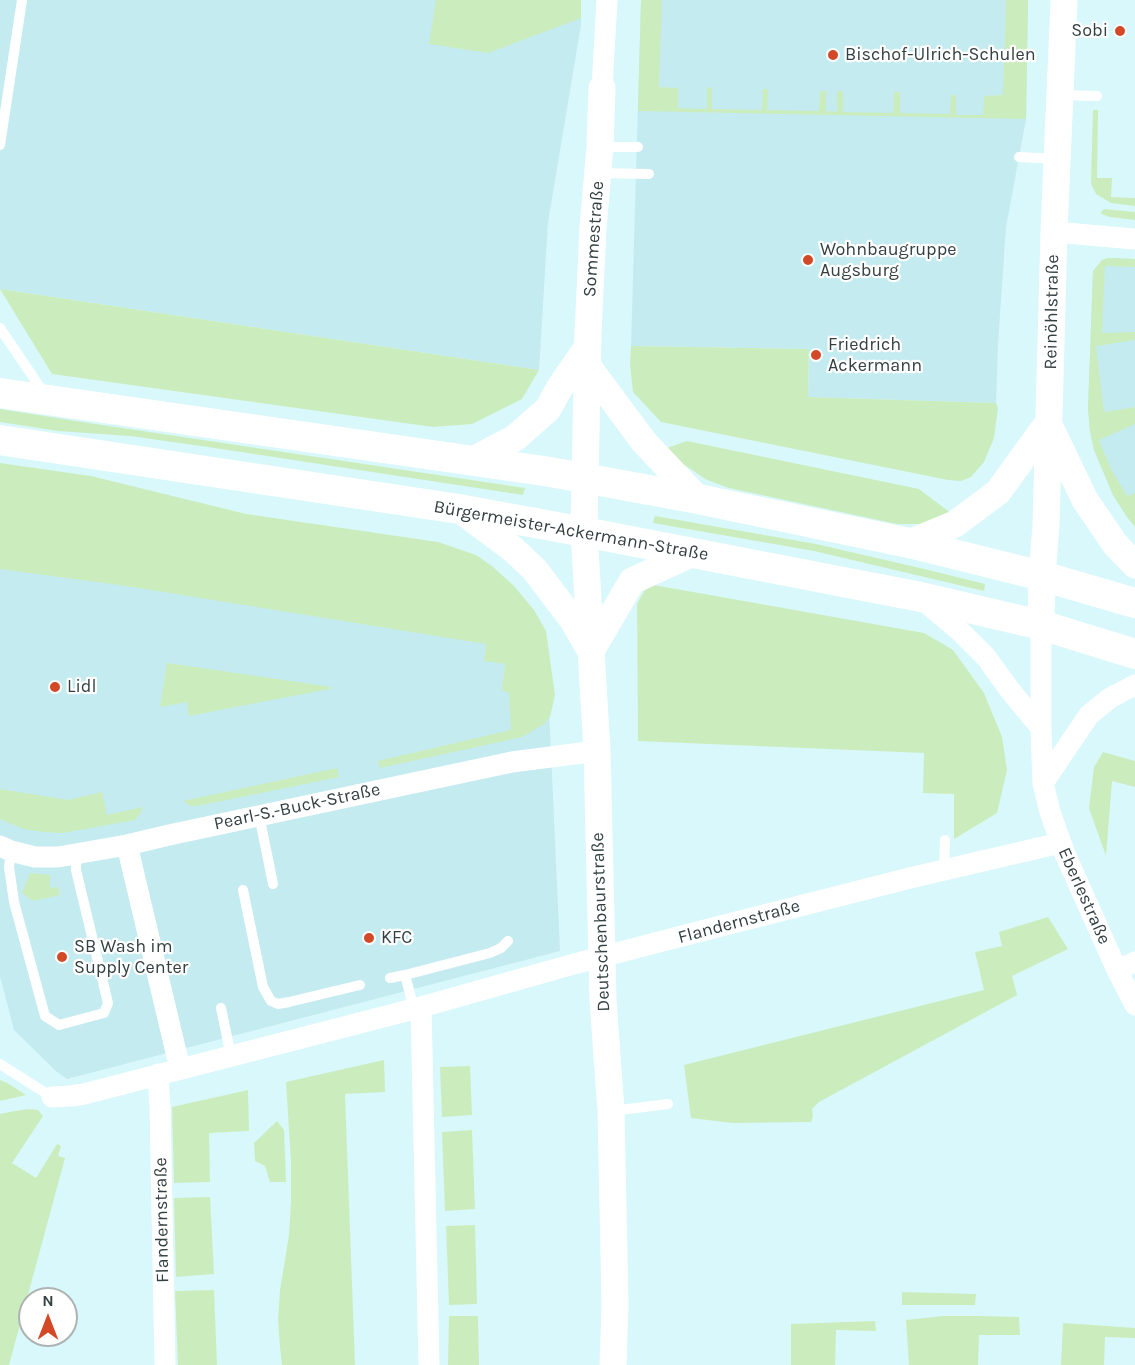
<!DOCTYPE html>
<html>
<head>
<meta charset="utf-8">
<style>
  body { margin:0 }
  #map { position:relative; width:1135px; height:1365px; overflow:hidden; background:#d9f8fb; font-family:Karla,sans-serif }
  canvas { display:block }
  .north { position:absolute; left:18px; top:1287px; width:60px; height:60px; box-sizing:border-box; background:#fff; border:2px solid #adb2b3; border-radius:50%; rotate:0deg; font-size:16px; font-weight:700; line-height:24px; text-align:center; color:#333f40 }
  .north::after { content:''; display:block; margin:auto; width:21px; height:27px; background:#d34927; clip-path:polygon(50% 0,100% 100%,50% 72%,0 100%) }
</style>
</head>
<body>
<div id="map">
<canvas width="1135" height="1365"></canvas>
<div class="north">N</div>
</div>
<script>
const g = document.querySelector('canvas').getContext('2d');
g.lineJoin = 'round';
function paint(path, color) {
  g.fillStyle = color;
  g.fill(path, 'evenodd');
}
function toPath(rows) {
  const path = new Path2D();
  for (const r of rows) {
    path.moveTo(r[0], r[1]);
    for (let i = 2; i < r.length; i += 2) path.lineTo(r[i], r[i + 1]);
  }
  return path;
}
function trace(path, color, width, dash) {
  g.strokeStyle = color;
  g.lineWidth = width;
  g.lineCap = dash ? 'butt' : 'round';
  g.setLineDash(dash || []);
  g.stroke(path);
}
function write(font, color, halo, rows, align = 'center') {
  g.font = font + ' Karla,sans-serif';
  g.lineWidth = 4.5;
  g.setLineDash([]);
  g.textBaseline = 'middle';
  g.strokeStyle = halo;
  g.fillStyle = color;
  for (const [text, x, y, turn = 0] of rows) {
    g.save();
    g.translate(x, y);
    g.rotate((+turn || 0) * Math.PI / 180);
    g.textAlign = isNaN(turn) ? turn : align;
    if (halo) g.strokeText(text, 0, 0);
    g.fillText(text, 0, 0);
    g.restore();
  }
}
paint(toPath([
  [0,0,581,0,581,25,548,222,539,370,0,289],
  [641,0,1028,0,1026,119,1006,227,998,344,996,403,808,397,809,349,631,346],
  [1108,258,1135,259,1135,527,1127,517,1113,495,1094,450,1090,431,1088,409,1093,271,1102,260],
  [0,564,546,642,560,951,67,1079,57,1072,14,1030,0,976]
]), '#c4ebf0');
paint(toPath([
  [436,0,581,0,581,18,488,53,429,44],
  [641,0,662,0,659,87,678,88,678,108,707,109,707,87,712,88,712,109,762,110,763,89,768,89,767,110,819,111,820,91,826,91,826,111,837,112,837,91,843,91,843,112,893,113,894,92,900,92,900,113,950,114,951,95,956,95,956,115,983,115,984,96,1003,95,1006,0,1028,0,1026,119,638,111],
  [1093,110,1098,110,1097,178,1112,178,1111,197,1135,198,1135,206,1111,203,1096,194,1092,186,1091,181],
  [1104,209,1135,212,1135,220,1110,217,1101,214,1101,212],
  [1108,258,1135,259,1135,267,1105,266,1102,333,1135,332,1135,340,1096,346,1104,412,1135,407,1135,424,1099,440,1111,469,1127,496,1135,493,1135,527,1127,517,1113,495,1094,450,1090,431,1088,409,1093,271,1102,260],
  [0,289,539,370,522,399,472,424,433,427,52,374],
  [631,346,809,349,808,397,996,403,998,408,994,438,984,462,971,477,961,481,948,480,661,422,633,392,630,364],
  [0,409,89,423,525,488,523,495,208,447,130,436,58,431,0,422],
  [687,441,919,489,952,514,927,524,897,524,729,488,707,480,674,458,664,449],
  [0,463,91,476,246,514,438,542,476,555,492,566,514,586,534,610,546,631,555,695,550,717,544,724,522,737,380,768,378,761,511,730,509,693,502,690,505,664,484,661,486,644,126,586,0,569],
  [655,516,816,544,920,568,985,584,984,591,814,551,653,523],
  [648,584,924,633,953,650,984,693,1002,737,1007,770,997,813,954,839,954,794,923,793,924,753,638,741,637,604],
  [167,663,325,686,334,688,189,716,187,702,160,707],
  [1103,752,1135,761,1135,787,1112,781,1106,856,1089,808,1094,767],
  [337,768,339,777,197,806,191,806,183,801],
  [0,789,68,800,102,792,107,815,143,807,140,814,135,820,62,833,43,832,24,829,0,819],
  [30,873,50,875,50,888,58,887,60,895,33,901,22,893],
  [1048,917,1068,949,1012,976,1017,995,819,1102,812,1109,813,1116,811,1122,732,1123,691,1118,684,1065,984,990,975,952,1002,946,999,932],
  [384,1060,385,1092,345,1094,355,1365,282,1365,280,1347,278,1319,280,1290,289,1235,291,1201,291,1161,286,1082],
  [470,1066,472,1115,442,1117,440,1067],
  [0,1080,9,1084,26,1095,0,1101],
  [248,1090,249,1131,209,1133,210,1182,174,1183,172,1107],
  [28,1109,38,1110,43,1116,12,1163,36,1178,57,1144,61,1146,58,1156,65,1158,9,1365,0,1365,0,1114,15,1111],
  [277,1121,284,1130,286,1182,270,1182,265,1166,255,1161,254,1143],
  [472,1130,475,1209,445,1211,442,1132],
  [210,1197,214,1274,176,1277,174,1198],
  [475,1225,477,1304,449,1305,446,1226],
  [214,1290,217,1365,178,1365,175,1291],
  [902,1292,976,1294,975,1305,902,1305],
  [449,1316,478,1316,479,1365,448,1365],
  [943,1316,982,1316,1019,1317,1020,1335,979,1335,978,1365,909,1365,906,1320],
  [875,1321,876,1331,836,1330,835,1365,791,1365,791,1324],
  [1063,1323,1135,1328,1135,1338,1105,1337,1104,1365,1061,1365]
]), '#cbedbd');
trace(toPath([
  [1060,95,1097,96],
  [0,145,22,0],
  [600,147,638,147],
  [1019,157,1058,159],
  [598,173,649,174],
  [0,328,44,393],
  [259,815,273,884],
  [11,851,9,867,14,902,45,1016,59,1025,104,1013,108,1003,76,870,76,854],
  [944,870,945,840],
  [243,890,263,987,271,1001,278,1004,289,1002,360,985],
  [390,978,405,975],
  [221,1008,231,1056],
  [414,1009,405,975,490,953,501,948,508,941],
  [0,1064,52,1097],
  [612,1111,668,1104]
]), '#fff', 10);
trace(toPath([
  [602,88,607,0],
  [1054,232,1135,239],
  [923,600,962,633,986,657,1009,689,1041,728],
  [1041,625,1041,728,1043,783,1050,812,1065,854,1117,970,1135,1005],
  [1043,783,1089,715,1110,698,1135,685],
  [127,845,180,1069],
  [0,846,11,851,35,857,58,857,127,845,169,835,512,762,597,751],
  [1117,970,1135,962],
  [421,1007,429,1365],
  [158,1074,160,1107,165,1365],
  [52,1097,71,1096,84,1094,414,1009,574,964,713,928,914,877,1060,843]
]), '#fff', 21);
trace(toPath([
  [602,88,600,147,593,228,588,334,584,532,597,751,603,1000,611,1111,615,1304,613,1365],
  [587,365,644,442,698,499],
  [1050,427,1085,500,1115,544,1135,565],
  [471,461,515,438,548,409,560,387,587,348],
  [459,509,514,550,535,570,572,619,589,648],
  [909,543,955,524,998,492,1048,423],
  [1041,625,1042,576,1046,525,1054,232,1064,0],
  [591,651,632,581,693,553]
]), '#fff', 27);
trace(toPath([
  [0,393,544,471,584,478,698,499,909,543,1042,576,1135,603],
  [0,440,459,509,584,532,921,597,998,615,1041,625,1135,654]
]), '#fff', 30);
for (const [x, y, r, color] of [
  [1120,31,6,"#d34927"],
  [833,55,6,"#d34927"],
  [808,260,6,"#d34927"],
  [816,355,6,"#d34927"],
  [55,687,6,"#d34927"],
  [369,938,6,"#d34927"],
  [62,957,6,"#d34927"]
]) {
  const dot = new Path2D();
  dot.arc(x, y, r, 0, 2 * Math.PI);
  g.fillStyle = color;
  g.fill(dot);
  trace(dot, '#fff', 2);
}
write('18px', '#333f40', '#fff', [
  ["Sobi",1108,31,"right"],
  ["Bischof-Ulrich-Schulen",845,55],
  ["Wohnbaugruppe",820,250],
  ["Augsburg",820,271],
  ["Friedrich",828,345],
  ["Ackermann",828,366],
  ["Lidl",67,687],
  ["KFC",381,938],
  ["SB Wash im",74,947],
  ["Supply Center",74,968]
], 'left');
write('18px', '#333f40', '#fff', [
  ["Sommestraße",594,239,-86],
  ["Reinöhlstraße",1052,312,-89],
  ["Bürgermeister-Ackermann-Straße",571,531,10],
  ["Pearl-S.-Buck-Straße",297,807,-12],
  ["Eberlestraße",1084,896,66],
  ["Deutschenbaurstraße",601,922,-92],
  ["Flandernstraße",739,922,-15],
  ["Flandernstraße",162,1220,-91]
]);
</script>
</body>
</html>
